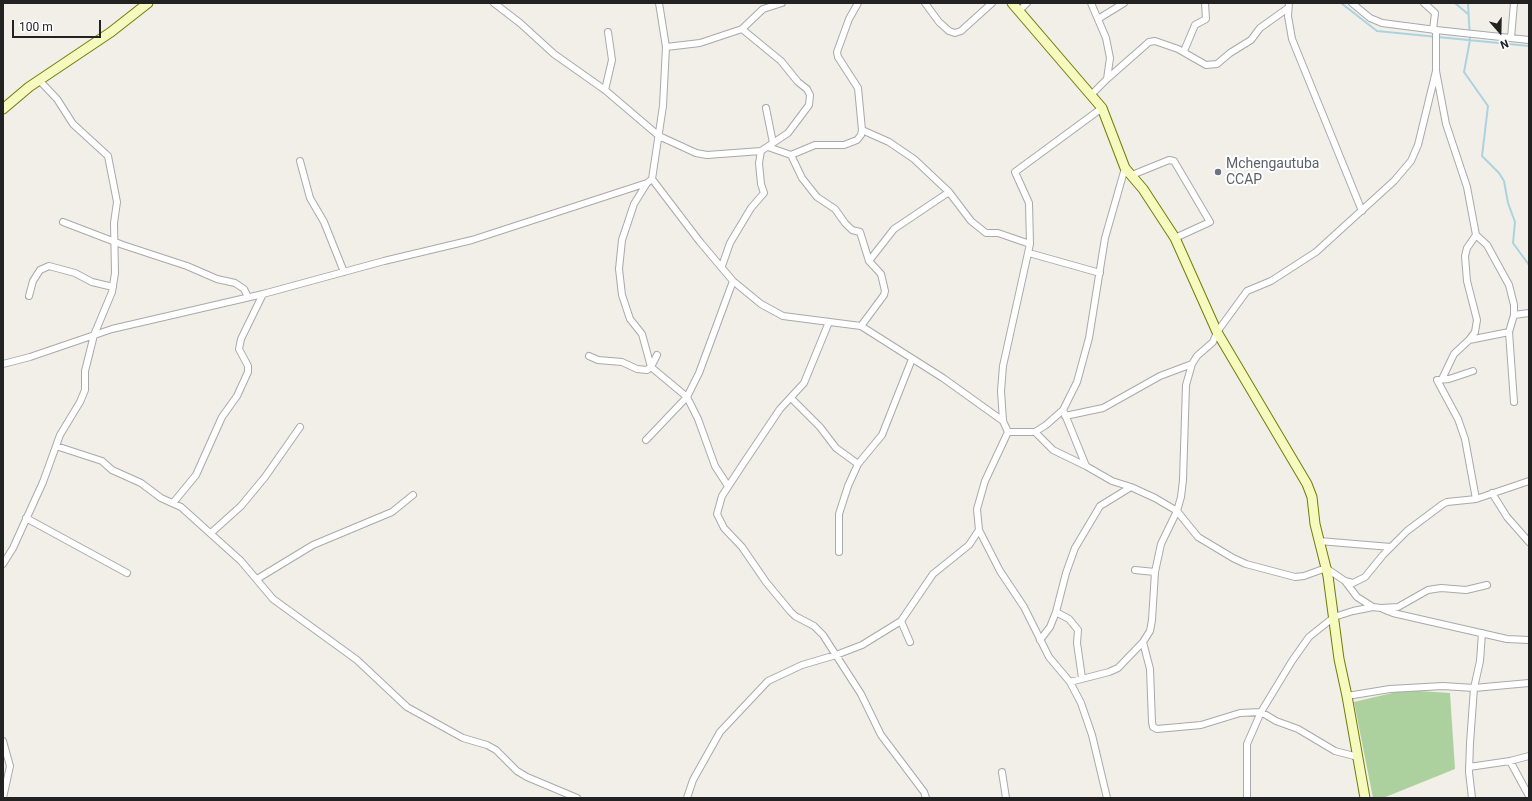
<!DOCTYPE html>
<html>
<head>
<meta charset="utf-8">
<style>
  body { margin:0 }
  #map { position:relative; width:1532px; height:801px; overflow:hidden; background:#f2efe9; font-family:Roboto,sans-serif }
  canvas { display:block }
  .frame { position:absolute; inset:0; border:4px solid #222; pointer-events:none }
  .north { position:absolute; left:1480px; top:12px; width:40px; height:40px; -webkit-text-stroke:3px #fff; paint-order:stroke; rotate:160deg; font-size:11px; font-weight:700; line-height:16px; text-align:center; color:#222 }
  .north::after { content:''; display:block; margin:auto; width:14px; height:18px; background:#222; clip-path:polygon(50% 0,100% 100%,50% 72%,0 100%) }
  .scale { position:absolute; left:12px; top:20px; width:89px; height:18px; box-sizing:border-box; border:2px solid #222; border-top:0; padding-left:5px; font-size:12px; line-height:14px; white-space:nowrap; color:#222; -webkit-text-stroke:3px #fff; paint-order:stroke }
</style>
</head>
<body>
<div id="map">
<canvas width="1532" height="801"></canvas>
<div class="frame"></div>
<div class="north">N</div>
<div class="scale">100 m</div>
</div>
<script>
const g = document.querySelector('canvas').getContext('2d');
g.lineJoin = 'round';
function paint(path, color) {
  g.fillStyle = color;
  g.fill(path, 'evenodd');
}
function toPath(rows) {
  const path = new Path2D();
  for (const r of rows) {
    path.moveTo(r[0], r[1]);
    for (let i = 2; i < r.length; i += 2) path.lineTo(r[i], r[i + 1]);
  }
  return path;
}
function trace(path, color, width, dash) {
  g.strokeStyle = color;
  g.lineWidth = width;
  g.lineCap = dash ? 'butt' : 'round';
  g.setLineDash(dash || []);
  g.stroke(path);
}
function write(font, color, halo, rows, align = 'center') {
  g.font = font + ' Roboto,sans-serif';
  g.lineWidth = 4;
  g.setLineDash([]);
  g.textBaseline = 'middle';
  g.strokeStyle = halo;
  g.fillStyle = color;
  for (const [text, x, y, turn = 0] of rows) {
    g.save();
    g.translate(x, y);
    g.rotate((+turn || 0) * Math.PI / 180);
    g.textAlign = isNaN(turn) ? turn : align;
    if (halo) g.strokeText(text, 0, 0);
    g.fillText(text, 0, 0);
    g.restore();
  }
}
paint(toPath([
  [1405,690,1450,693,1455,769,1383,798,1373,798,1354,702]
]), '#add19e');
trace(toPath([
  [1341,3,1377,31,1529,46],
  [1455,3,1468,14],
  [1468,3,1470,40,1464,72,1488,106,1482,156,1499,173,1504,181,1508,203,1515,222,1513,243,1529,265]
]), '#aad3df', 2);
const street = toPath([
  [494,3,520,23,554,54,605,90,659,136,696,153,707,155,761,151,788,133,809,105,810,95,807,89,798,82,781,61,742,29],
  [659,3,666,47,663,106,652,179,647,183,634,204,622,240,619,269,622,295,630,319,642,334,651,367,687,397,698,419,715,466,728,486],
  [858,3,849,19,837,52,838,57,858,88,862,130,889,142,914,159,949,192,971,221,986,233,998,233,1030,244],
  [925,3,939,22,949,31,955,33,961,31,992,3],
  [1091,3,1106,38,1110,58,1107,79,1092,94],
  [1289,3,1288,16,1292,39,1362,211],
  [1352,3,1370,18,1382,23,1436,30,1529,40],
  [1424,3,1435,13,1433,30],
  [1019,11,1027,3],
  [1098,19,1124,3],
  [1436,30,1436,71,1446,124,1467,187,1476,235,1487,245,1509,285,1514,305,1514,315,1509,332,1469,340,1454,354,1442,379],
  [1511,38,1514,3],
  [666,47,700,43,742,29,763,9,782,3],
  [1184,51,1195,25,1206,19,1205,3],
  [1436,71,1418,145,1411,161,1394,181,1316,252,1271,281,1247,291,1217,332,1213,342,1197,356,1192,364,1186,385,1183,480,1181,497,1177,511,1198,537,1233,558,1246,564,1295,577,1304,576,1326,568,1345,581,1353,583,1365,577,1383,555,1407,531,1443,504,1447,502,1476,499],
  [1107,79,1149,42,1155,41,1178,49,1206,65,1217,64,1230,53,1251,40,1260,28,1288,8],
  [605,90,612,60,608,32],
  [766,108,773,143],
  [768,147,791,155,802,178,817,197,835,209,845,223,852,230,860,232,869,261,881,274,885,291,884,295,861,326],
  [791,155,815,145,844,145,857,140,861,135,862,130],
  [300,161,310,198,324,222,344,272],
  [1132,175,1169,160,1174,161,1210,222,1175,238],
  [652,179,700,242,733,281,761,304,783,316,861,326,943,378,1003,421,1008,432,985,481,977,509,979,530,1000,571,1024,607,1049,657,1070,682,1081,703,1092,735,1107,798],
  [63,222,123,245,187,266,217,279,235,283,244,289,248,297],
  [1029,253,1100,273],
  [869,261,894,229,949,192],
  [722,266,730,243,751,208,764,193,761,184,759,163,761,151],
  [29,296,33,281,40,270,49,266,75,273,92,282,113,287],
  [1514,315,1529,313],
  [829,322,804,383,780,409,743,464,722,496,717,514,724,528,742,547,766,582,790,611,795,616,814,626,823,635,861,694,881,735,924,792,926,798],
  [1509,332,1514,402],
  [1469,340,1475,332,1477,320,1467,281,1465,256,1467,248,1476,235],
  [589,356,598,360,622,362,637,369,647,370,651,367,657,355],
  [3,364,30,357,112,329,263,294,384,261,472,240,647,183],
  [1473,371,1449,379,1437,380,1458,419,1465,439,1476,499,1529,481],
  [791,398,820,427,836,448,858,464],
  [1064,412,1086,466,1112,481,1131,487],
  [1065,416,1103,408,1160,376,1192,364],
  [1003,421,1001,391,1003,366,1030,244,1029,203,1015,172,1102,108],
  [1008,432,1035,432,1046,425,1063,410,1077,382,1089,338,1105,238,1125,168],
  [1035,432,1053,450,1086,466],
  [646,440,687,397,699,373,733,281],
  [56,446,102,461,112,470,141,483,161,498,181,507,241,561,273,599,357,660,407,707,463,738,487,745,496,750,517,771,527,777,577,798],
  [1492,493,1507,517,1529,542],
  [173,503,196,475,222,417,237,396,248,372,248,366,239,349,241,339,263,294],
  [26,518,127,573],
  [211,533,241,506,265,477,300,427],
  [1319,541,1391,547],
  [839,552,839,514,848,486,858,464,882,435,912,359],
  [3,564,13,548,43,482,60,435,80,402,85,390,85,371,94,335,112,292,115,273,114,223,117,202,108,156,73,124,57,99,39,80],
  [1135,570,1155,572],
  [257,579,313,545,392,512,413,495],
  [1345,581,1357,597,1373,607,1381,608,1398,607,1428,590,1441,588,1466,590,1487,585],
  [1383,609,1393,613,1507,639,1529,640],
  [1056,612,1069,619,1078,630,1077,643,1082,678],
  [901,621,910,642],
  [1482,633,1480,661,1474,688,1529,683],
  [1040,640,1050,627,1056,612,1066,573,1075,548,1100,506,1131,487,1155,498,1177,511,1161,544,1155,572,1152,620,1150,631,1143,642,1118,668,1109,672,1070,682],
  [1143,642,1150,669,1152,722,1153,727,1157,729,1201,725,1240,713,1261,712,1276,721,1298,729,1335,751,1358,757],
  [1347,696,1390,689,1443,686,1474,688,1470,743,1469,772,1472,798],
  [3,741,10,766,3,798],
  [1510,761,1529,796],
  [1469,767,1510,761,1529,756],
  [1002,772,1006,798],
  [687,798,693,780,720,732,768,681,802,665,836,655,862,645,901,621,933,574,969,545,979,530],
  [1247,798,1247,744,1261,712,1292,661,1309,637,1334,617,1353,611,1373,607]
]);
const secondary = toPath([
  [1012,3,1102,108,1125,168,1143,189,1175,238,1217,332,1307,484,1312,497,1315,524,1328,576,1339,659,1347,696,1365,798],
  [3,109,29,87,111,32,148,3]
]);
trace(street, '#a9a9a9', 8);
trace(secondary, '#707d05', 11);
trace(street, '#fff', 6);
trace(secondary, '#f7fabf', 9);
for (const [x, y, r, color] of [
  [1218,172,4,"#6b7280"]
]) {
  const dot = new Path2D();
  dot.arc(x, y, r, 0, 2 * Math.PI);
  g.fillStyle = color;
  g.fill(dot);
  trace(dot, '#fff', 1.5);
}
write('14px', '#5b616d', '#fff', [
  ["Mchengautuba",1226,164],
  ["CCAP",1226,180]
], 'left');
</script>
</body>
</html>
